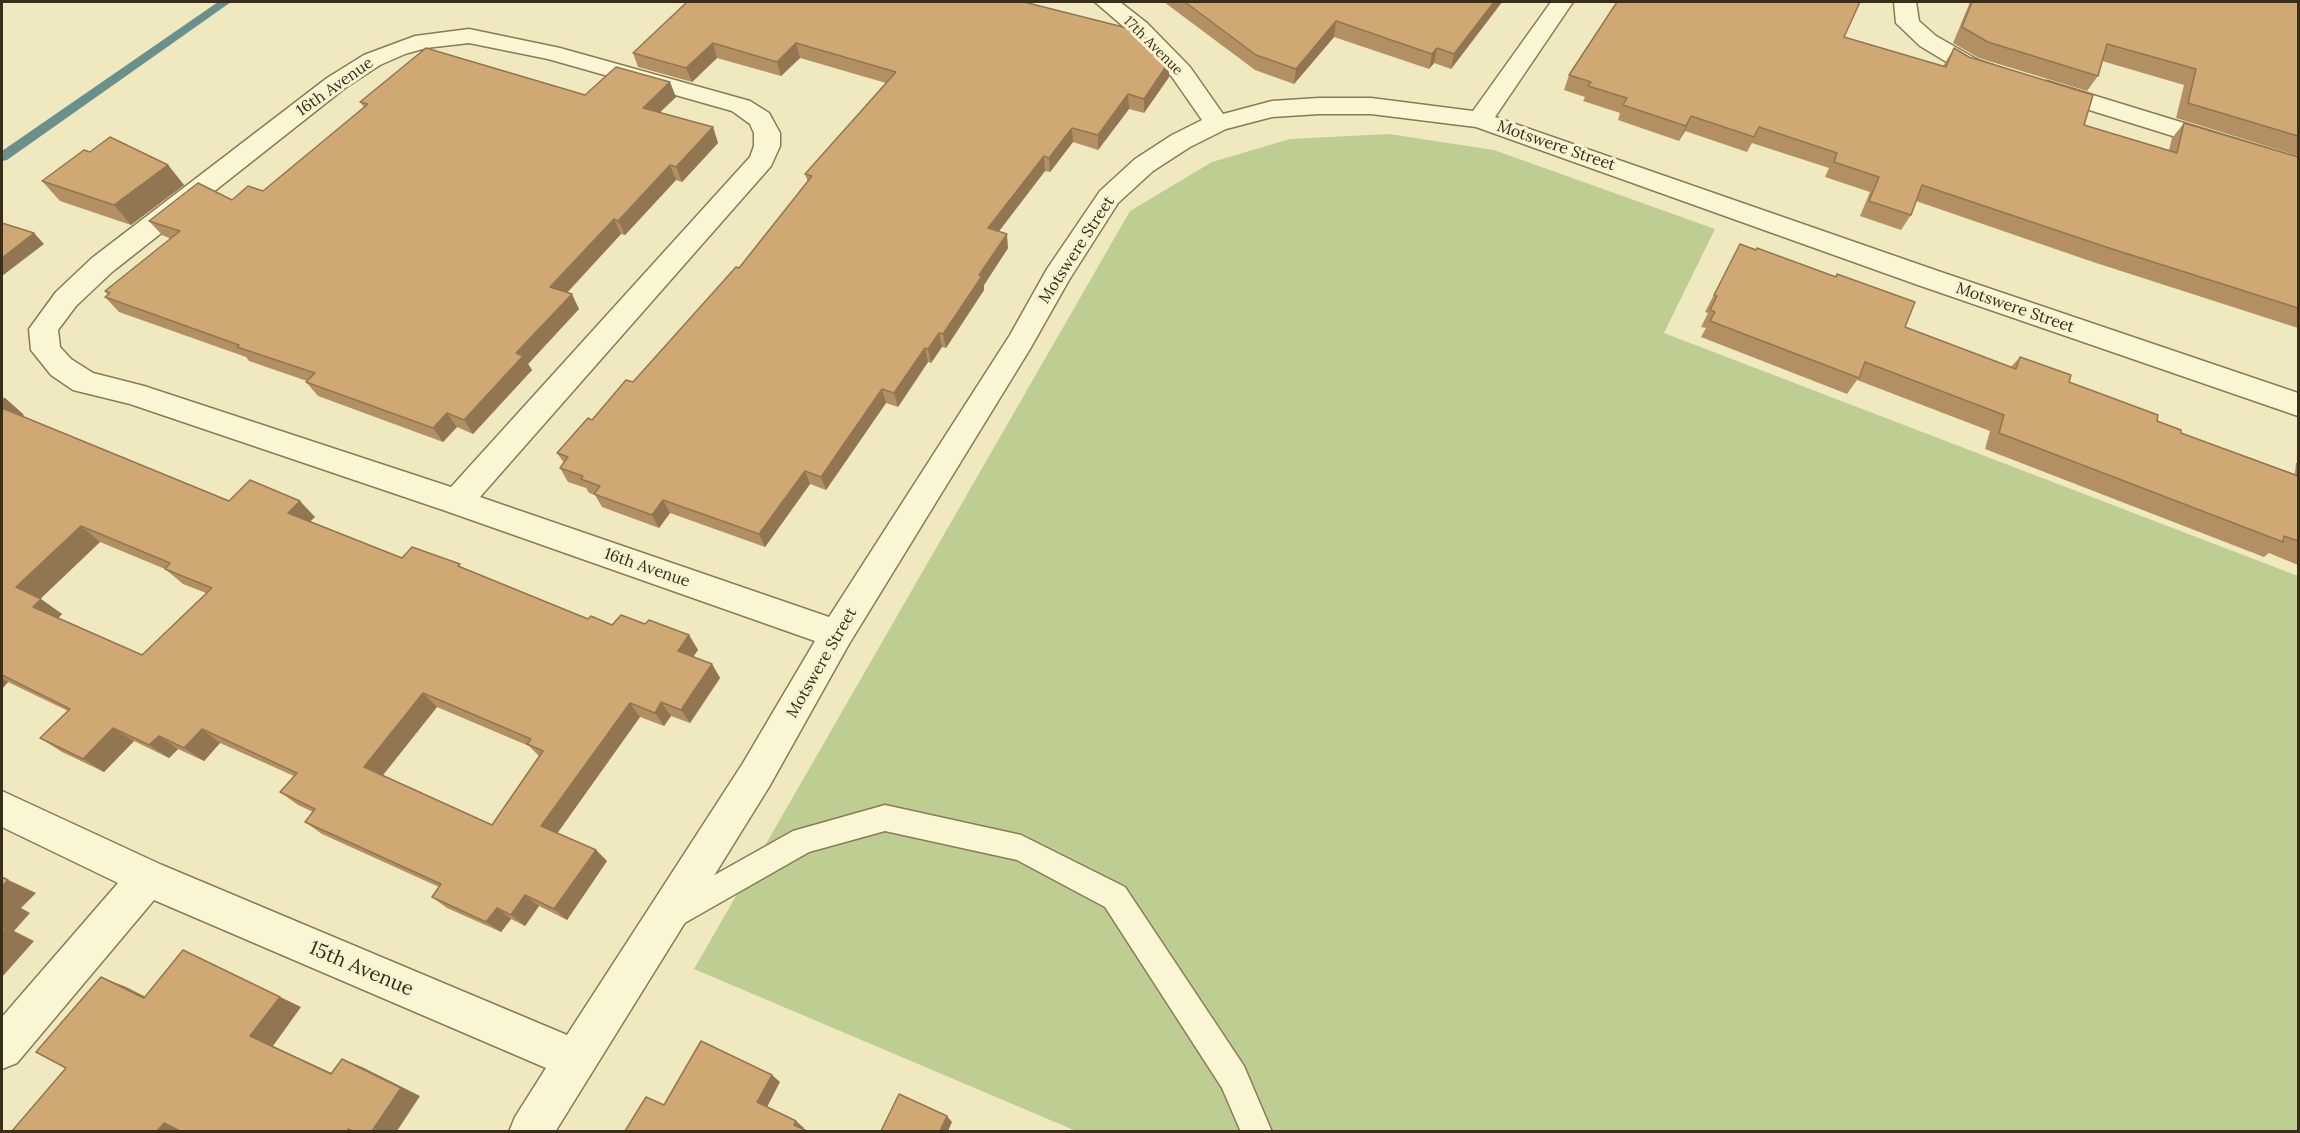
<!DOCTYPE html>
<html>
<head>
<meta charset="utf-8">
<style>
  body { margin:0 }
  #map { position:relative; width:2300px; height:1133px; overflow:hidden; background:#f0e9c0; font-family:Lora,serif }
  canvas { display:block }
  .frame { position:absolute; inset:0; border:3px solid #392e1c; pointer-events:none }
</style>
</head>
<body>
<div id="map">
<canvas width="2300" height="1133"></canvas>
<div class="frame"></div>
</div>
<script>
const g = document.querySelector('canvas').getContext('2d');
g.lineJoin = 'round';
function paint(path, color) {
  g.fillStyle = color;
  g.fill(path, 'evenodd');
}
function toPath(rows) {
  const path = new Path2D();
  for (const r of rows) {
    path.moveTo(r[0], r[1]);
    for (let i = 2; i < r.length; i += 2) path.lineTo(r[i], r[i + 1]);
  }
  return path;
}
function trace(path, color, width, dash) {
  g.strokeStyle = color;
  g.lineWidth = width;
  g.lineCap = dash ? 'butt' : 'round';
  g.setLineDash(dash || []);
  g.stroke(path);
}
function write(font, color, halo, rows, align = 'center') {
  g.font = font + ' Lora,serif';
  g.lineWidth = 6;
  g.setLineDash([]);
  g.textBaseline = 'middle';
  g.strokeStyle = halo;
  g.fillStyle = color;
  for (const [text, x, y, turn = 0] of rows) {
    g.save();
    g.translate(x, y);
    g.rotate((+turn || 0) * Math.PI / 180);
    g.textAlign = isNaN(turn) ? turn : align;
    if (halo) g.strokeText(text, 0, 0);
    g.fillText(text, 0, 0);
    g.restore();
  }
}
paint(toPath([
  [1389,134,1494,150,1715,229,1664,333,2298,576,2298,1131,1076,1131,694,969,1130,211,1212,162,1290,139]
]), '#bece93');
paint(toPath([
  [218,2,231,2,7,160,2,161,2,151,218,2]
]), '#6a908c');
const lane = toPath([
  [885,805,1021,835,1125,887,1244,1066,1272,1132,1241,1132,1222,1088,1105,907,1017,860,885,831,809,852,681,925,671,929,661,925,657,915,661,905,793,831,885,805]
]);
const street = toPath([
  [1095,2,1120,2,1147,23,1190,67,1223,114,1272,101,1319,98,1371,98,1473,111,1551,2,1573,2,1495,117,1938,271,2298,393,2298,416,1918,285,1476,127,1371,114,1319,114,1272,117,1226,129,1190,147,1153,171,1118,203,1069,280,1030,349,849,644,769,787,555,1132,509,1132,515,1117,546,1068,154,900,17,1063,2,1069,2,1017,118,883,2,827,2,791,162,865,567,1035,743,763,815,641,446,511,130,404,73,390,51,375,31,350,29,329,56,292,92,258,327,78,364,55,415,36,469,29,560,48,750,101,769,113,780,133,780,146,771,166,480,497,829,617,1010,335,1047,269,1100,191,1135,159,1172,135,1202,120,1172,77,1131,33,1095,2],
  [469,43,548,59,732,111,750,124,754,133,754,146,750,157,451,487,144,386,93,373,71,359,60,347,58,330,76,306,112,272,345,88,380,65,405,54,426,48,469,43],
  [1894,2,1916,2,1919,21,1936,36,1978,60,1998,67,2001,72,1998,77,1989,79,1960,70,1920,46,1896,23,1894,2],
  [2047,81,2298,158,2298,175,2038,94,2035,89,2038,84,2047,81]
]);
trace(lane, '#8a7a57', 3);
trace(street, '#8a7a57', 3);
paint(lane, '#faf5d3');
paint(street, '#faf5d3');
paint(toPath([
  [687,2,1169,62,1169,77,1144,113,1129,109,1098,150,1073,142,1050,172,1045,171,999,231,1008,248,984,285,984,290,946,348,942,347,931,363,928,362,898,407,886,403,826,490,810,484,765,547,670,513,659,528,602,507,595,495,589,493,586,488,568,482,560,468,564,463,557,453,633,382,739,268,808,182,805,174,886,83,800,58,781,76,717,58,692,82,638,67,633,53],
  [1164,2,1502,2,1451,69,1434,63,1429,69,1334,37,1294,84,1255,70],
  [1970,2,2298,2,2298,156,2176,118,2184,85,2102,61,2098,76,2087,91,1979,58,1953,43],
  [1844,37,1943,66,1954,48,2084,125,2169,150,2172,138,2184,123,2298,157,2298,328,2093,262,1916,201,1911,215,1901,230,1860,216,1870,192,1825,177,1829,168,1752,143,1747,152,1685,131,1679,141,1618,120,1620,113,1583,101,1585,97,1564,90,1569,75],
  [585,95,676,97,660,112,713,127,718,143,682,182,676,180,625,235,621,234,567,293,579,309,528,364,532,370,473,434,457,427,443,442,318,396,306,382,307,381,249,361,246,357,119,312,105,297,108,295,105,291,171,239,162,235,149,221,263,191,364,107,360,102],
  [90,152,168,165,184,185,131,225,60,201,42,181],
  [1740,244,1905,327,2011,367,2020,357,2069,382,2181,433,2295,474,2296,463,2298,462,2298,565,2269,553,2264,557,1985,449,1990,431,1857,380,1847,394,1701,337,1706,328,1701,327,1708,313,1705,312],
  [2,397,5,398,24,415,22,416,229,501,315,517,310,521,402,558,463,568,588,619,612,625,645,624,689,635,698,650,693,657,712,664,720,678,690,723,671,716,664,726,640,717,557,833,596,850,607,861,567,920,539,906,525,926,511,919,501,932,447,908,432,897,439,887,322,834,305,822,313,812,298,805,280,792,294,776,220,743,204,761,178,749,169,758,134,741,104,772,62,752,40,738,68,711,8,682,2,689],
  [100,542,165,569,183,584,206,593,142,655,58,618,62,614,40,599],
  [437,707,529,746,539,756,492,825,383,775]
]), '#b39064');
paint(toPath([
  [1494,2,1502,2,1451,69,1454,54],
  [1336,21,1334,37,1294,84,1296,69],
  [713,43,717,58,692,82,686,68],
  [796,43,800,58,781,76,777,62],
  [1437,48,1434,63,1429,69,1432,54],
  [1169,62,1169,77,1144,113,1144,99],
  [670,82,676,97,649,123,643,108],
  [1128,94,1129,109,1098,150,1098,135],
  [1691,116,1685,131,1679,141,1686,126],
  [713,127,718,143,682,182,676,167],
  [1072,128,1073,142,1050,172,1049,158],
  [1044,156,1045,171,990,243,988,228],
  [168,165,184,185,131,225,114,205],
  [670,165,676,180,625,235,618,221],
  [614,219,621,234,558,302,550,287],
  [34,233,44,244,2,276,2,258],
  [1007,234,1008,248,984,285,984,290,946,348,943,334,979,275],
  [572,294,579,309,528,364,532,370,473,434,464,420,516,353],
  [939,333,942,347,931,363,928,349],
  [925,348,928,362,898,407,894,393],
  [882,389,886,403,826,490,821,477],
  [5,398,24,415,15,422,2,410,2,401],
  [447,413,457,427,443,442,433,428],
  [805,471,810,484,765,547,759,534],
  [663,500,670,513,659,528,652,515],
  [300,501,315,517,303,528,288,513],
  [81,526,100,542,37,602,16,587],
  [41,599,62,614,54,622,33,607],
  [689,635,698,650,687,665,678,651],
  [712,664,720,678,690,723,681,710],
  [2,678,8,682,2,689],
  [423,693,437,707,379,780,364,767],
  [661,702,671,716,664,726,655,713],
  [630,703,640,717,554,838,541,826],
  [113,728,134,741,104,772,83,759],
  [202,729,220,743,204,761,184,748],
  [159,736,178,749,169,758,149,745],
  [596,850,607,861,567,920,554,909],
  [2,877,36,893,21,908,30,913,14,931,34,941,2,977],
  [525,895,539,906,525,926,511,915],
  [497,908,511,919,501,932,486,922],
  [183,950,301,1007,273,1046,351,1082,331,1074,250,1036],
  [101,977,126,987,168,1008,144,998],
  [342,1059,362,1067,420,1096,397,1131,372,1131],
  [772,1075,780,1082,766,1109,757,1102],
  [947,1116,952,1122,948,1131,940,1131],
  [796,1121,804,1128,802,1131,794,1125],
  [164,1123,188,1131,157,1131]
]), '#927651');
const building = toPath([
  [687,2,1024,2,1139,31,1169,62,1144,99,1128,94,1098,135,1072,128,1049,158,1044,156,988,228,1007,234,979,275,982,276,943,334,939,333,928,349,925,348,894,393,882,389,821,477,805,471,759,534,663,500,652,515,594,494,600,486,581,479,583,476,560,468,568,457,557,453,588,418,592,420,626,380,633,382,736,267,739,268,812,176,805,174,896,72,796,43,777,62,713,43,686,68,633,53,687,2],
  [1185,2,1494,2,1454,54,1437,48,1432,54,1336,21,1296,69,1256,55,1185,2],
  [1617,2,1860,2,1844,37,1946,67,1954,48,1969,57,2093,95,2084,125,2177,153,2184,123,2298,157,2298,308,2106,247,1922,185,1911,215,1869,201,1879,177,1834,162,1837,153,1759,127,1754,137,1691,116,1686,126,1623,105,1627,98,1588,86,1591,82,1569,75,1617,2],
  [1972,2,2298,2,2298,136,2188,103,2196,69,2107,44,2098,76,1988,42,1962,27,1972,2],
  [426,48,585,95,616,67,670,82,643,108,713,127,676,167,670,165,618,221,614,219,550,287,572,294,516,353,523,356,464,420,447,413,433,428,306,382,315,373,237,347,239,345,105,297,110,293,105,291,180,231,149,221,198,183,232,200,248,186,263,191,368,104,360,102,426,48],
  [110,137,168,165,114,205,42,181,84,150,90,152,110,137],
  [2,223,34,233,2,258,2,223],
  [1740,244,1756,250,1757,248,1836,277,1837,274,1915,302,1905,327,2016,369,2020,357,2071,375,2069,382,2158,415,2157,421,2181,430,2181,433,2298,476,2298,541,2284,536,2283,542,1999,433,2004,415,1865,362,1859,378,1710,321,1715,312,1710,310,1717,296,1714,295,1740,244],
  [2,408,229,501,250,480,300,501,288,513,402,558,412,547,460,564,458,566,588,619,591,616,612,625,621,615,645,624,649,620,689,635,678,651,712,664,681,710,661,702,655,713,630,703,541,826,596,850,554,909,525,895,511,915,497,908,486,922,432,897,441,884,305,822,315,809,280,792,297,773,202,729,184,748,159,736,149,745,113,728,83,759,40,738,70,709,2,675,2,408],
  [81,526,170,563,165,569,212,588,142,655,33,607,41,599,16,587,81,526],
  [423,693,531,739,527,744,543,751,492,825,364,767,423,693],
  [2,877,8,880,2,887,2,877],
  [2,927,5,929,2,934,2,927],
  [183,950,280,997,250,1036,331,1074,342,1059,401,1088,372,1131,353,1131,348,1129,347,1131,180,1131,164,1123,157,1131,12,1131,66,1068,36,1052,101,977,144,998,183,950],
  [701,1041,772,1075,757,1102,796,1121,794,1125,807,1131,625,1131,646,1097,664,1105,701,1041],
  [899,1094,947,1116,940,1131,881,1131,899,1094]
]);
paint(building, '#d0a874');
trace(building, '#927651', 1.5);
write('14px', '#392e1c', '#f7f2d0', [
  ["17th Avenue",1153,46,45]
]);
write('16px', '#392e1c', '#f7f2d0', [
  ["16th Avenue",335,87,-35],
  ["Motswere Street",1556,146,19],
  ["Motswere Street",1077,250,-57],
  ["Motswere Street",2015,308,19],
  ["16th Avenue",647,568,19],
  ["Motswere Street",822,663,-60]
]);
write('20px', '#392e1c', '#f7f2d0', [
  ["15th Avenue",361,969,23]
]);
</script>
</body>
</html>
